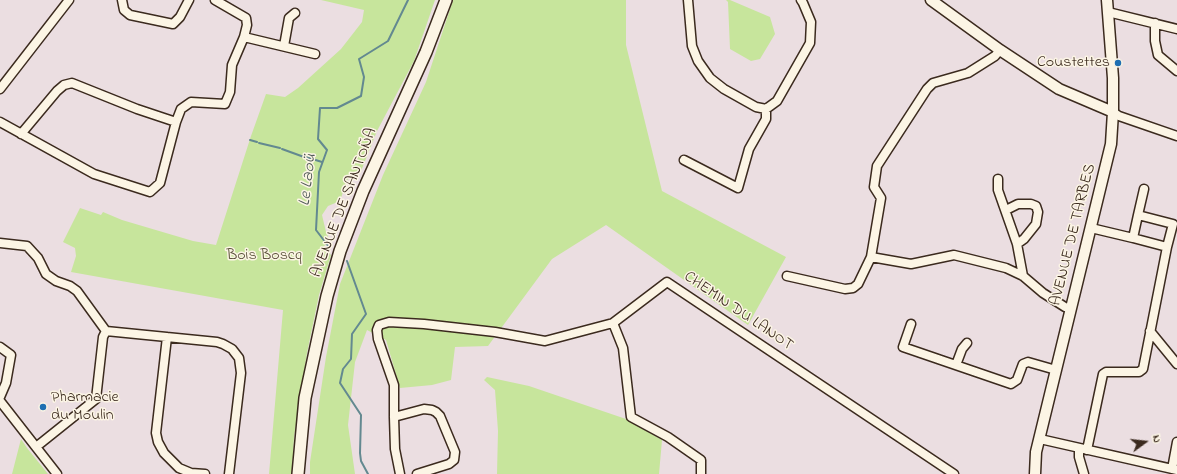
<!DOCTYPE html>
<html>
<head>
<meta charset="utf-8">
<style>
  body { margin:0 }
  #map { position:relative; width:1177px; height:474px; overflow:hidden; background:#ebdee1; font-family:"Indie Flower",sans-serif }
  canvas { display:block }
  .north { position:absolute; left:1125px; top:422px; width:40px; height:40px; -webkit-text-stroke:3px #fcf5e5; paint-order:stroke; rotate:75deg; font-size:11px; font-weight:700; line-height:16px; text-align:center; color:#3b2a1e }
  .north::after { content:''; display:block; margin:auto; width:14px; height:18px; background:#3b2a1e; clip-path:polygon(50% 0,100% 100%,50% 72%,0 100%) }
</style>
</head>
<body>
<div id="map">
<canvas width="1177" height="474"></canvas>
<div class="north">N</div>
</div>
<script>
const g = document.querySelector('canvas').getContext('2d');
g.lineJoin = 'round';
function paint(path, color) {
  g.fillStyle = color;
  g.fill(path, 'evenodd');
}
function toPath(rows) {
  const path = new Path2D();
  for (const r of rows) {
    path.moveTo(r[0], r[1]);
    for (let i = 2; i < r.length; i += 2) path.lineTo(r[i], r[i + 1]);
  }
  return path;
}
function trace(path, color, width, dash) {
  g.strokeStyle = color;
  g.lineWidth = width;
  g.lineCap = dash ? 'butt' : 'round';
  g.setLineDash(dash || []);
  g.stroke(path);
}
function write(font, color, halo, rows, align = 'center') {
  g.font = font + ' "Indie Flower",sans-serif';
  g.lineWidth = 3;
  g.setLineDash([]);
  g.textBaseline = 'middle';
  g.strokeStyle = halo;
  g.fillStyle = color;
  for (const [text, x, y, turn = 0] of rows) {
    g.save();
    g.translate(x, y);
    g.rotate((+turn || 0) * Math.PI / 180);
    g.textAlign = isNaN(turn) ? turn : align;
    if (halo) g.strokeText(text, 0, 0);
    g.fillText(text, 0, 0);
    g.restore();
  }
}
paint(toPath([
  [321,0,435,0,414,61,377,131,361,171,347,180,340,201,328,206,322,215,326,232,330,241,323,247,331,255,319,295,307,353,294,437,292,474,269,474,283,310,71,272,76,256,75,248,63,242,80,208,101,215,103,212,122,220,193,241,216,245,251,136,266,94,285,97,298,88,341,49,362,22,364,10],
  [453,0,626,0,626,45,662,191,786,257,748,325,606,225,552,259,488,346,455,347,451,380,432,385,400,388,386,340,367,330,355,362,348,425,355,474,310,474,310,462,326,357,340,284,383,175,426,82],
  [726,0,730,0,770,17,775,34,760,59,751,61,730,49,728,2],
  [487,377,529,386,626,419,662,440,659,474,497,474,498,431,495,390,484,380],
  [21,439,27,448,48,474,12,474]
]), '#c7e59c');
trace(toPath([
  [250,140,257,142],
  [259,143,280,148],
  [282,149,304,157],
  [306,157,322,162],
  [329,247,316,230,319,172,327,150,318,139,320,108,337,108,361,96,364,77,359,59,388,41,408,0],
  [347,261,366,314,352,334,351,359,343,369,340,383,361,415,360,453,361,461,368,474]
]), '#638990', 2);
const minor = toPath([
  [122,0,124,10,130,15,173,24,180,17,189,0],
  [688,0,692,46,698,61,710,78,724,89,756,107,766,109,777,101,810,43,811,22,803,3,801,0],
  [1108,12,1177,29],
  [1155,23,1155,41,1158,55,1177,71],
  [244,37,315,54],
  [284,46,289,18,295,13],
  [0,89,69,0],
  [1113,112,1119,116,1177,136],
  [0,122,94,174,150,192,160,183,176,122,181,109,191,102,225,104,230,92,232,65,244,37,247,25,246,18,215,0],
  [21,134,57,91,64,85,72,83,137,109,176,122],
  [684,160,738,188,749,149,766,119,766,109],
  [998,179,998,190,1017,244,1023,276],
  [1006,210,1018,204,1031,204,1036,206,1038,212,1036,224,1024,239,1017,244],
  [1138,215,1173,224,1167,247,1133,238,1138,215,1144,189],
  [1091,228,1133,238],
  [0,243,27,246,38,258,46,274,56,281,70,286,77,291,106,331,217,342,223,344,232,349,239,358,241,373,229,474],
  [871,257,911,264,954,255,1006,268,1023,276,1043,293,1065,307,1071,309],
  [787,276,845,289,853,288,858,284,871,257,881,198,874,187,877,166,927,89,933,83,968,73,995,56,1000,50],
  [613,323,623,348,631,417,668,437,701,460,701,474],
  [911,324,903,347,1011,384,1017,380,1023,364,1028,362,1056,370],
  [1150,331,1177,364],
  [167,337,156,433,158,442,164,453,179,468,191,473,205,474],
  [0,347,11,355,6,383,0,397],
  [956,365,962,349,967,343],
  [0,401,57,474],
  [394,417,424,409,432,410,436,412,440,416,455,452,454,460,449,464,417,474],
  [1040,439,1177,470],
  [36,447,96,399,103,337,106,331],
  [1079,448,1079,457,1084,474],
  [1087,450,1103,374,1106,372,1139,372,1143,369,1167,247],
  [1172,469,1177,442],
  [400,474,395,449,394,417,394,385,378,339,377,330,379,325,389,322,424,324,495,332,545,341,613,323,667,282,954,474]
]);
const tertiary = toPath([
  [931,0,1000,50,1059,89,1113,112],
  [1035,474,1036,452,1111,144,1113,112,1113,78,1107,0]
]);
const secondary = toPath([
  [298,474,305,398,327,296,340,251,363,191,426,52,446,0]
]);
trace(minor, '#3b2a1e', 11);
trace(tertiary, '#3b2a1e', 13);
trace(secondary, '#3b2a1e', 14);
trace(minor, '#fcf5e5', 8);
trace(tertiary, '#fcf5e5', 10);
trace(secondary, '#fcf5e5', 11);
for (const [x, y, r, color] of [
  [1118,63,4,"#1f6fb2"],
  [43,407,4,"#1f6fb2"]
]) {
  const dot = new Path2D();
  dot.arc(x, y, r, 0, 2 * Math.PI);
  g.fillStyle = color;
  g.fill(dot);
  trace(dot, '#fcf5e5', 1.5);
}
write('16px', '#3b2a1e', '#fcf5e5', [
  ["Coustettes",1110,63],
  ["Pharmacie",51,398,"left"],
  ["du Moulin",51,416,"left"]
], 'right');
write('16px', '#3b2a1e', '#fcf5e5', [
  ["AVENUE DE SANTOÑA",345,203,-69],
  ["AVENUE DE TARBES",1074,235,-76],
  ["CHEMIN DU LANOT",738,312,34]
]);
write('16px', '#574f37', '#fcf5e5', [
  ["Bois Boscq",264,256]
]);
write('italic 17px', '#4f5957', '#fcf5e5', [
  ["Le Laoü",309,180,-83]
]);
</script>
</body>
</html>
